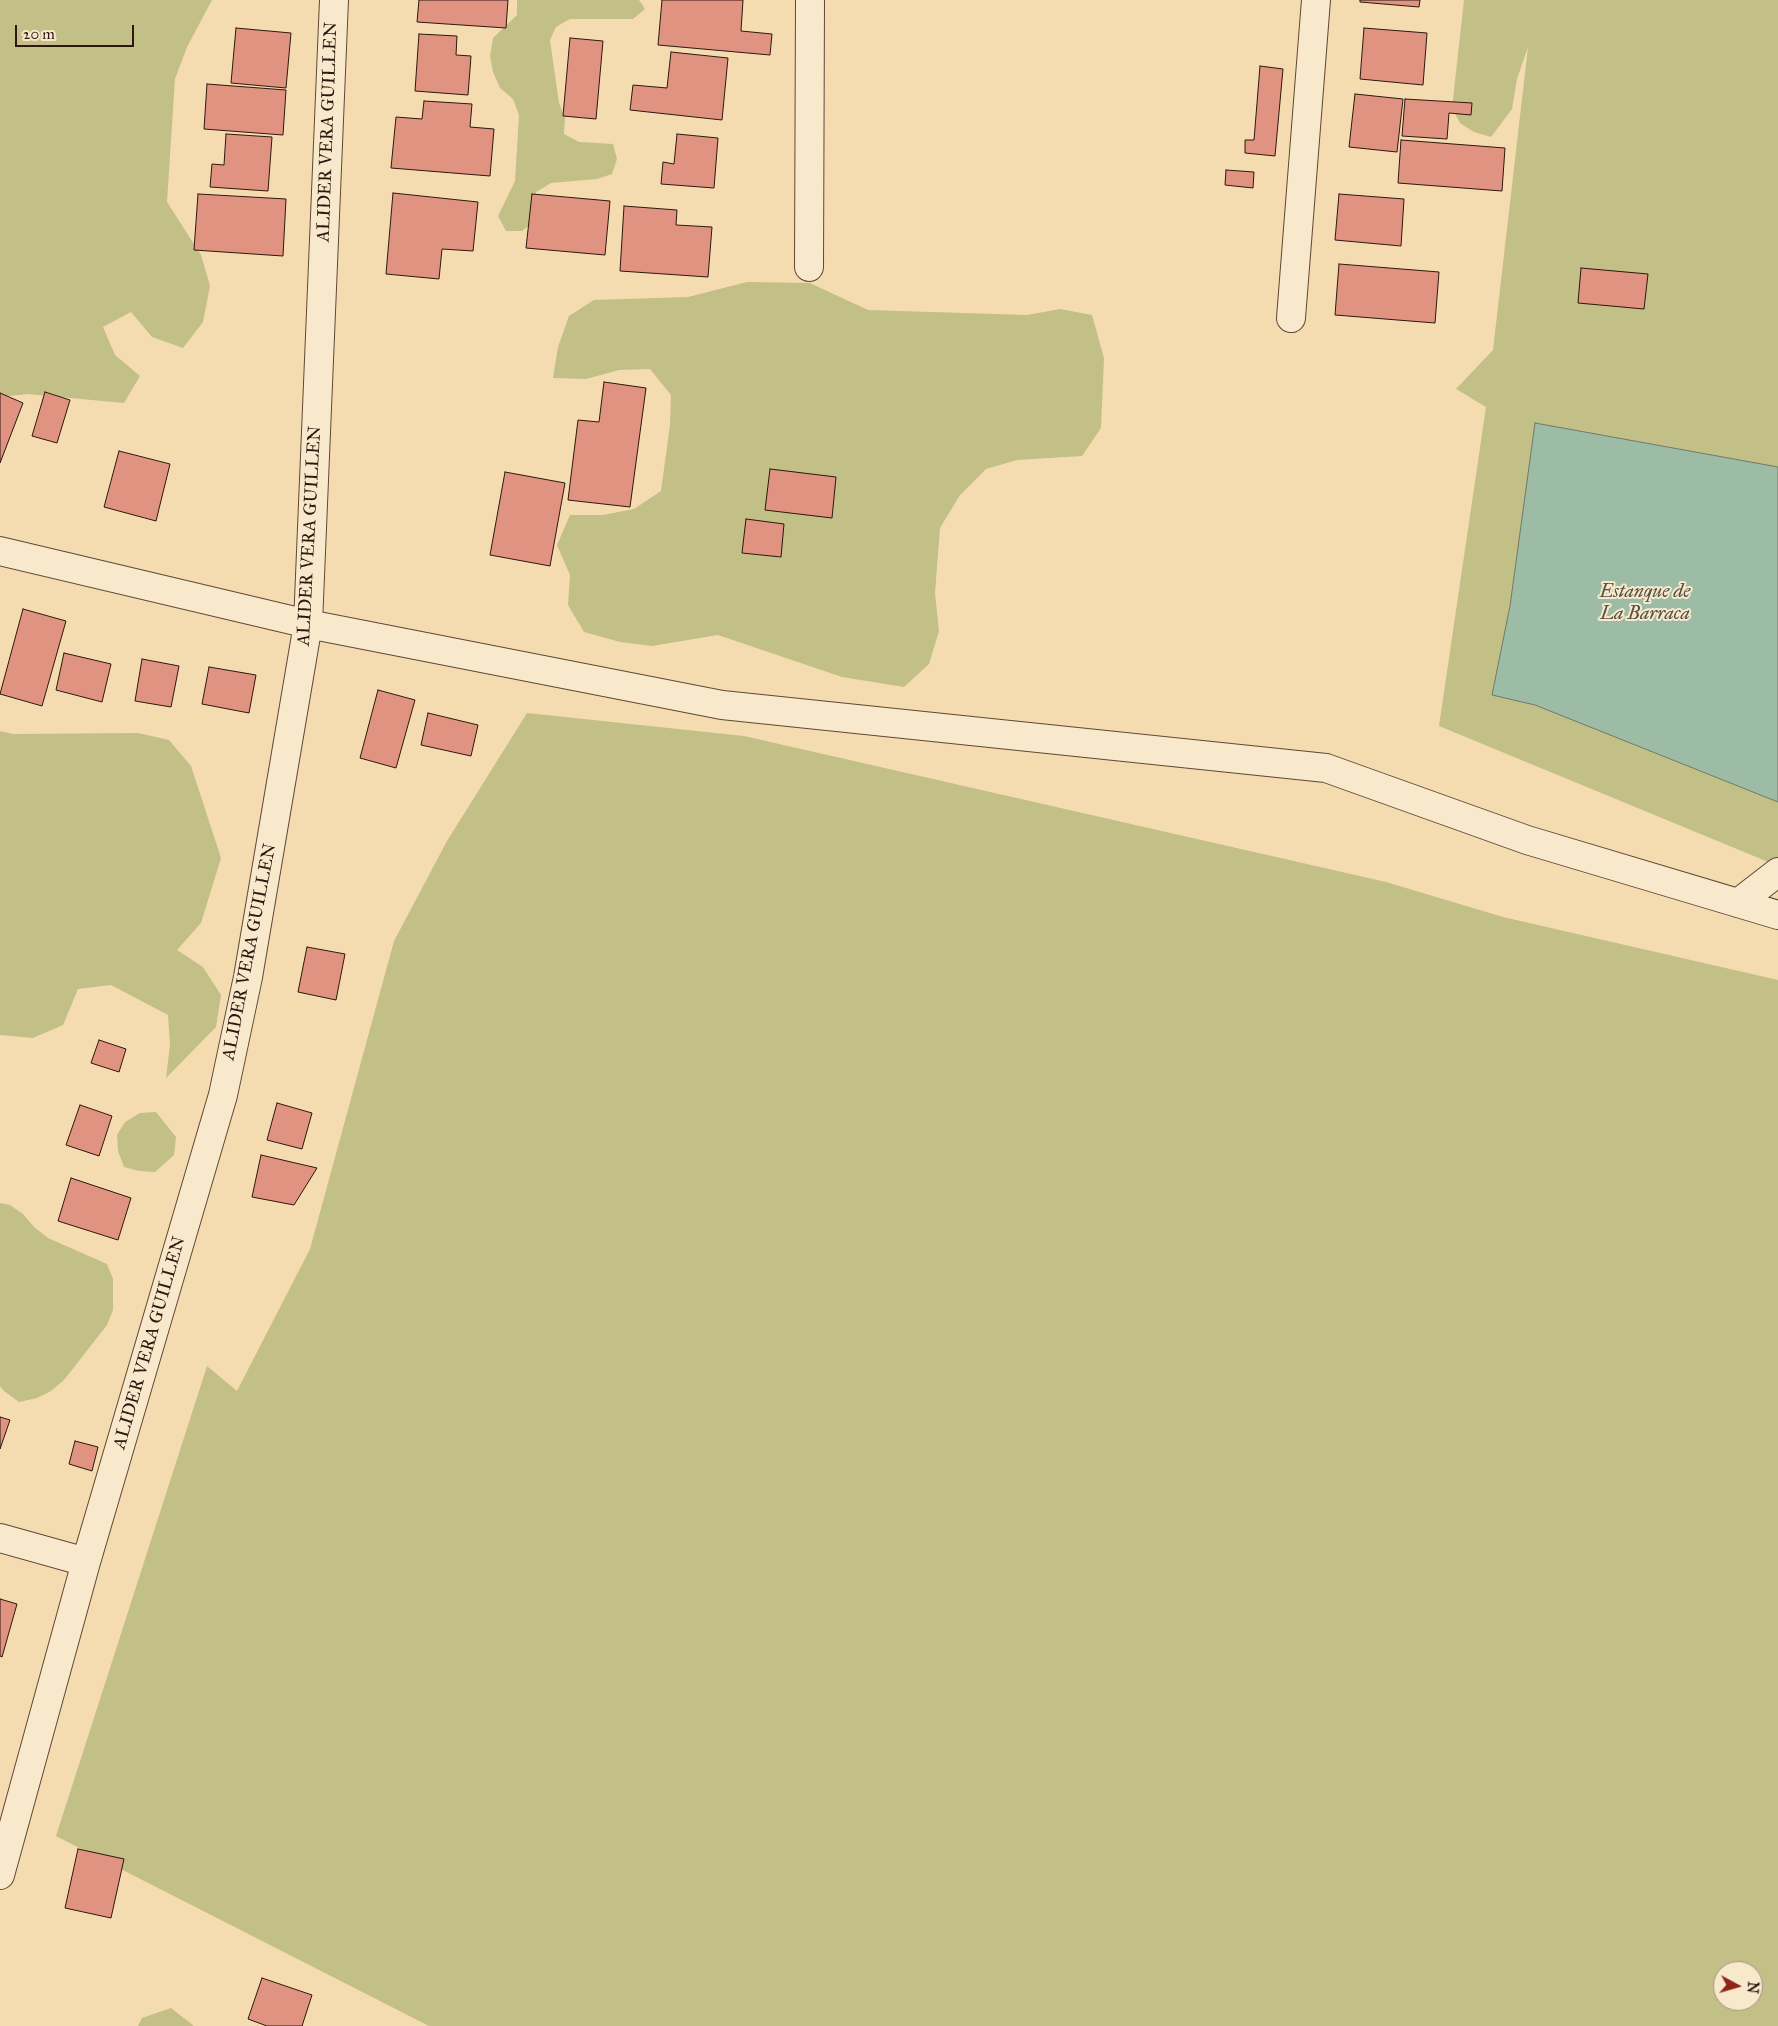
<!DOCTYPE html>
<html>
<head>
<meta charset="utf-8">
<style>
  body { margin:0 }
  #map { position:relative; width:1778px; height:2026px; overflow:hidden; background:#f5dcb0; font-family:"IM FELL Great Primer",serif }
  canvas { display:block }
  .north { position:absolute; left:1713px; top:1961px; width:50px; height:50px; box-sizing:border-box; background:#f8e8cc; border:1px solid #a79480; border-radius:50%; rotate:96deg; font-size:14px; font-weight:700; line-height:20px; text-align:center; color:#2d170e }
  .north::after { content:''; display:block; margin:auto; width:18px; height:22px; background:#8f2418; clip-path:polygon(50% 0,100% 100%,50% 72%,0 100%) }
  .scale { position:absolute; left:15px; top:25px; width:119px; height:22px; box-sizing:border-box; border:2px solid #2d170e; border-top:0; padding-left:6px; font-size:15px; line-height:18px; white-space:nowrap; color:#2d170e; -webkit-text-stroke:4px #f8e8cc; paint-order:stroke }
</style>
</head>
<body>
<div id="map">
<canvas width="1778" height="2026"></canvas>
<div class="north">N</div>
<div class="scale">20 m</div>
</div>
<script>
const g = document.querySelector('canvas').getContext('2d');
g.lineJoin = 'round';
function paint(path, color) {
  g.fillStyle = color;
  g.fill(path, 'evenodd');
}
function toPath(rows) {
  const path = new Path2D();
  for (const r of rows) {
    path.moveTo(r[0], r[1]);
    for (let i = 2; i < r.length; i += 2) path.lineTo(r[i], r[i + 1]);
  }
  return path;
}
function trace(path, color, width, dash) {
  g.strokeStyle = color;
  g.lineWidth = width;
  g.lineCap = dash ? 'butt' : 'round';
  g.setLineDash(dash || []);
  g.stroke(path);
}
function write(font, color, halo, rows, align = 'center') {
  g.font = font + ' "IM FELL Great Primer",serif';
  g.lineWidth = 4;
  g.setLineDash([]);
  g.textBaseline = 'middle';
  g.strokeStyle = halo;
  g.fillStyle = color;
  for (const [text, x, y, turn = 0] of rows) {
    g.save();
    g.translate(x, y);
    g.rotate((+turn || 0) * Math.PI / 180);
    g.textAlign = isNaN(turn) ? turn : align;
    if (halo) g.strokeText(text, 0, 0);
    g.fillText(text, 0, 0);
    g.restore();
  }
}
paint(toPath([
  [0,0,212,0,187,47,175,79,167,202,201,255,210,286,203,322,183,348,152,337,131,312,103,327,115,355,140,376,124,403,28,394,0,397],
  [517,0,639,0,645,9,633,19,570,19,556,27,550,40,559,103,565,118,564,134,579,142,613,144,617,159,612,174,597,179,551,183,536,192,534,222,522,231,506,231,498,216,515,181,519,115,513,99,500,88,493,72,490,56,493,38,517,15],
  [1464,0,1778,0,1778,866,1439,726,1486,407,1456,389,1493,350,1528,47,1517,79,1512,109,1491,137,1474,132,1460,123,1452,108],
  [747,282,810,283,868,310,1027,315,1060,309,1092,315,1104,358,1101,428,1082,456,1017,460,986,469,960,495,940,528,935,593,939,631,929,664,904,687,842,677,718,635,652,646,620,642,584,632,568,605,570,575,557,545,570,515,603,515,634,509,661,491,670,425,671,395,650,369,619,370,586,379,553,378,558,347,569,316,594,300,688,297],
  [527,713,744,736,1386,882,1503,917,1778,980,1778,2026,429,2026,56,1836,207,1366,237,1391,310,1249,394,941,447,841],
  [1723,1971,1753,1971,1753,2001,1723,2001],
  [0,731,13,734,138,733,169,740,191,766,221,858,201,923,177,950,203,967,221,995,216,1027,166,1078,170,1045,168,1015,111,985,78,989,63,1025,33,1038,0,1035],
  [156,1112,176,1137,174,1155,155,1172,139,1171,124,1167,118,1151,117,1135,125,1122,140,1113],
  [0,1203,10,1205,23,1214,34,1227,48,1238,107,1264,113,1279,113,1310,107,1325,64,1380,51,1391,37,1398,19,1402,4,1391,0,1386],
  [171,2008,194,2026,138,2026,142,2018]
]), '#c2bf87');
const water = toPath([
  [1535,423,1778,467,1778,802,1535,705,1492,695,1510,606,1535,423]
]);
paint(water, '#9dbca6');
trace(water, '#707a69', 1);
const building = toPath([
  [419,0,508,0,506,28,417,22,419,0],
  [662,0,743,0,741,31,772,34,770,55,658,45,662,0],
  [1360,0,1420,0,1419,7,1360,2,1360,0],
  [236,28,291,33,286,88,231,83,236,28],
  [1364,28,1427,33,1423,85,1360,79,1364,28],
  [419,34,457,36,456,55,471,56,468,95,415,91,419,34],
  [570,38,603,41,596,119,563,116,570,38],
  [671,52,728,58,722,120,630,110,633,85,667,88,671,52],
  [1260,66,1283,69,1275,156,1245,153,1245,140,1254,140,1260,66],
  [207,84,286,90,283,135,204,129,207,84],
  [1355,94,1403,99,1397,152,1349,147,1355,94],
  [1405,99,1472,103,1471,115,1449,113,1447,139,1402,136,1405,99],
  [424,101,472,104,470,127,494,129,490,176,391,168,396,117,422,119,424,101],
  [226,134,272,137,268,191,210,187,212,164,224,165,226,134],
  [677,134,718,138,714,188,661,184,663,162,674,164,677,134],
  [1401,140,1505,148,1502,191,1398,183,1401,140],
  [1226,170,1254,172,1253,188,1225,185,1226,170],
  [393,193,478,202,473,251,442,249,439,279,386,274,393,193],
  [198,194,286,199,283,256,194,250,198,194],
  [532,194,610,201,605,255,526,248,532,194],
  [1339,194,1404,199,1401,246,1335,240,1339,194],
  [624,206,677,210,676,225,712,227,708,277,620,271,624,206],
  [1339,264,1439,272,1435,323,1335,315,1339,264],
  [1581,268,1648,274,1644,309,1578,303,1581,268],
  [604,382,646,388,630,507,568,500,578,420,599,422,604,382],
  [45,392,70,400,57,443,32,436,45,392],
  [0,393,23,403,0,463,0,393],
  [119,451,170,464,156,521,104,507,119,451],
  [770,469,836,477,832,518,765,510,770,469],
  [505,472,565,483,550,566,490,555,505,472],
  [746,519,784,524,781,557,742,553,746,519],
  [23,609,66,621,42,706,0,694,23,609],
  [64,653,111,664,102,702,56,690,64,653],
  [142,659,179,666,171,707,135,701,142,659],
  [209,667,256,675,249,713,202,704,209,667],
  [378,690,415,700,396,768,360,758,378,690],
  [428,713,478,725,471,756,421,745,428,713],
  [307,947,345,954,336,1000,298,992,307,947],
  [99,1040,126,1049,119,1072,91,1063,99,1040],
  [277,1103,312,1113,302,1149,267,1140,277,1103],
  [80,1105,112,1116,99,1156,66,1145,80,1105],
  [261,1155,317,1168,294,1205,252,1197,261,1155],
  [71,1178,131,1198,118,1240,58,1221,71,1178],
  [0,1417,10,1420,0,1449,0,1417],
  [75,1441,98,1447,92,1471,69,1464,75,1441],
  [0,1599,17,1604,2,1657,0,1656,0,1599],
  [78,1849,124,1859,111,1918,65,1908,78,1849],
  [262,1978,312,1995,302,2026,267,2026,248,2019,262,1978]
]);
paint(building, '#e09380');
trace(building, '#2d170e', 1);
const minor = toPath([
  [809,267,810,0],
  [1291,318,1316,0],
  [0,551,308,624,722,705,1326,768,1527,840,1778,915],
  [1738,903,1778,872],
  [0,1538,86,1562],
  [0,1875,86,1562,223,1095,248,977,308,624,334,0]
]);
trace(minor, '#5f4836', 30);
trace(minor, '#f8e8cc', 28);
write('18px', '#2d170e', '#f8e8cc', [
  ["ALIDER VERA GUILLEN",328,132,-88],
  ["ALIDER VERA GUILLEN",310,536,-87],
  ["ALIDER VERA GUILLEN",250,952,-79],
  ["ALIDER VERA GUILLEN",150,1343,-74]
]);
write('italic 19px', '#545143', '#f8e8cc', [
  ["Estanque de",1645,592],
  ["La Barraca",1645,614]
]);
</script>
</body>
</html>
